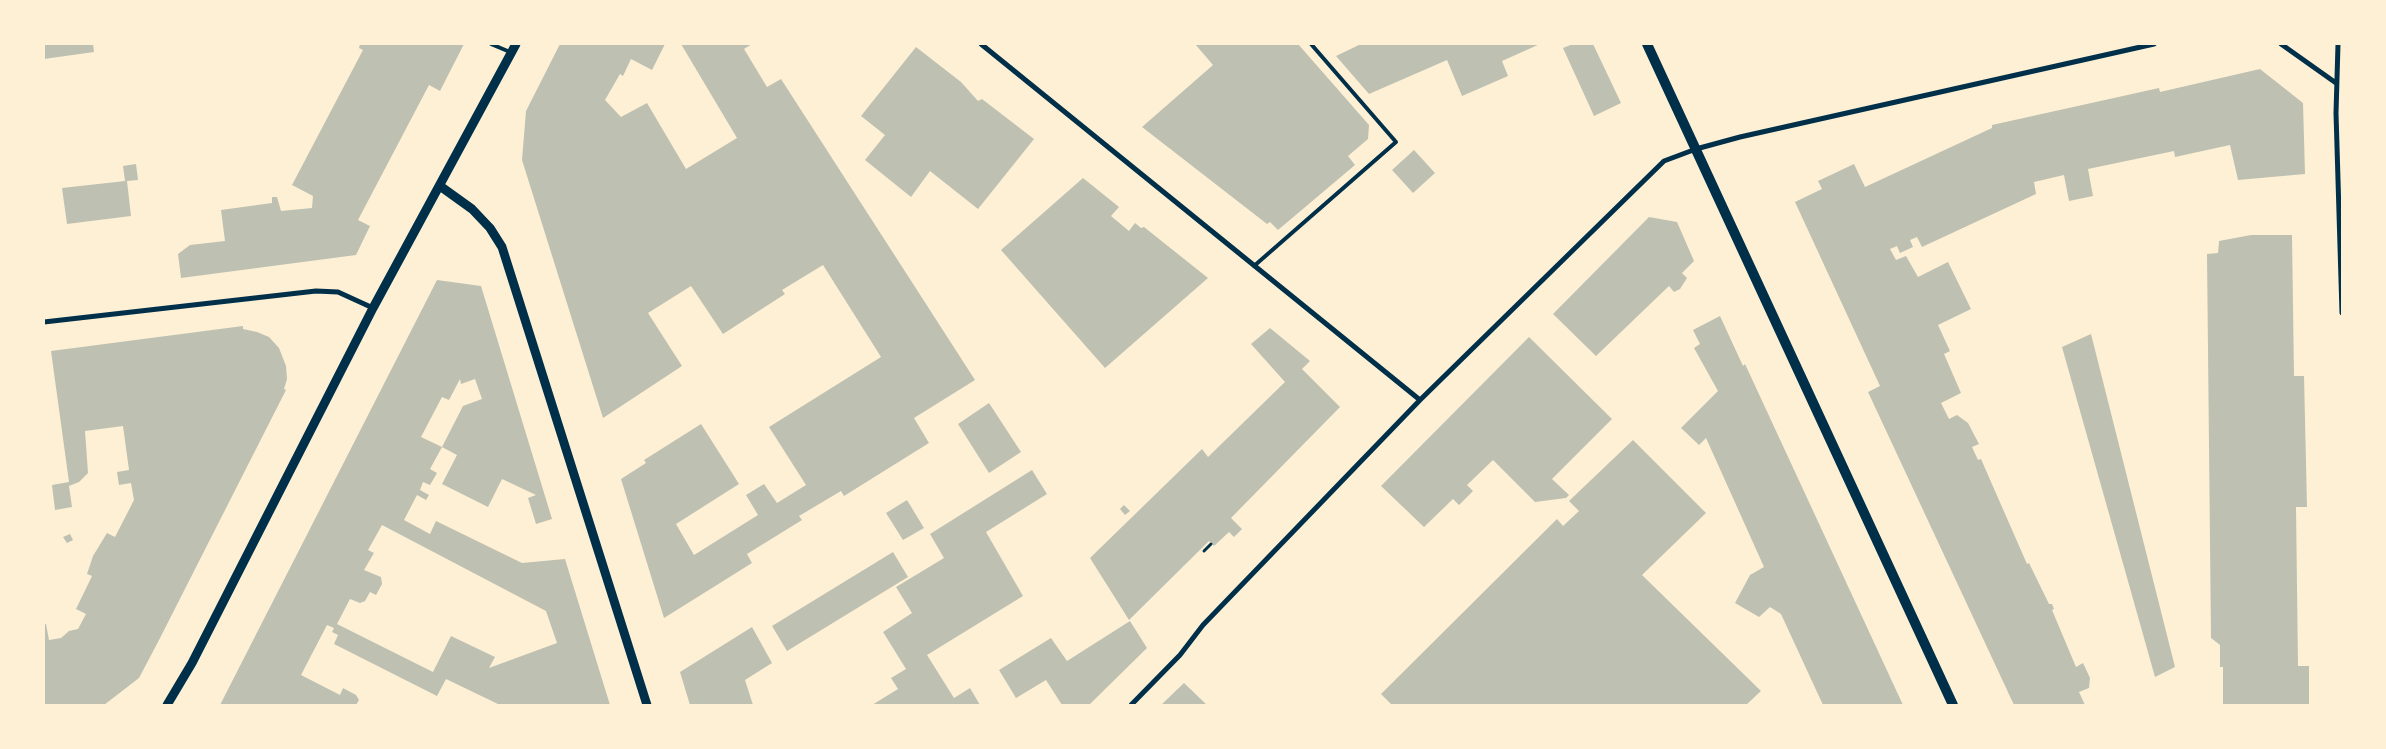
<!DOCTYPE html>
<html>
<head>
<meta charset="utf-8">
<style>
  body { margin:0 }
  #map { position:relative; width:2386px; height:749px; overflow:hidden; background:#fdf0d5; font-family:"Exo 2",sans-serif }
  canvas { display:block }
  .frame { position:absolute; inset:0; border:45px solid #fdf0d5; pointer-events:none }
</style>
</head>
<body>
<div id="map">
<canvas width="2386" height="749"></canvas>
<div class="frame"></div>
</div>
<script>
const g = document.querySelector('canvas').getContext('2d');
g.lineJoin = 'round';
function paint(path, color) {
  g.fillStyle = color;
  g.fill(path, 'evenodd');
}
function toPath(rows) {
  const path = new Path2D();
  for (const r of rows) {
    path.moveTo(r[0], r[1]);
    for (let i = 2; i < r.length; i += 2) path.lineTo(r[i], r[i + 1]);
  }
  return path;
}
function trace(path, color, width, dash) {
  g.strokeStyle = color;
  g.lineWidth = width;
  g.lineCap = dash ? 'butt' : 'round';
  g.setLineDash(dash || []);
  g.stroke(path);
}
paint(toPath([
  [44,44,93,44,94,52,44,59],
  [360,44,464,44,440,91,429,85,358,220,370,226,356,255,181,278,178,254,190,245,225,241,221,210,272,203,272,197,277,197,281,211,312,208,313,196,292,185,363,50,359,48],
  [560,44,665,44,652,70,631,59,623,76,620,74,605,100,621,117,647,103,686,169,737,138,681,44,752,44,744,49,767,87,781,79,975,380,914,418,929,443,844,496,841,491,799,516,802,520,747,554,752,563,664,618,621,479,646,463,644,460,701,424,739,484,676,524,694,555,758,515,746,495,764,484,777,503,806,485,769,427,881,357,823,265,782,290,785,294,723,334,691,286,648,313,682,366,603,418,522,160,526,111],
  [1195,44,1298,44,1369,125,1368,139,1348,156,1355,165,1278,230,1270,222,1267,224,1142,127,1213,65],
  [1361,44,1540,44,1502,61,1508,76,1462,96,1447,60,1369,94,1336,56],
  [1573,44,1593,44,1621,103,1594,116,1563,48],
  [916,47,961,82,978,101,982,99,1034,139,978,209,930,171,911,197,865,160,885,135,861,116],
  [2260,69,2303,103,2305,174,2238,180,2230,145,2175,157,2174,151,2088,169,2093,196,2069,201,2064,175,2034,182,2036,194,1922,247,1917,237,1910,240,1913,247,1900,253,1897,246,1890,249,1896,260,1906,256,1918,277,1948,262,1971,309,1938,325,1950,351,1944,354,1961,393,1941,403,1949,419,1957,415,1968,423,1979,444,1972,447,1978,460,1981,459,2027,564,2029,563,2049,604,2052,604,2054,609,2052,610,2076,667,2083,663,2090,678,2089,688,2079,692,2085,705,2014,705,1868,392,1880,386,1795,202,1822,189,1818,181,1854,164,1865,187,1992,128,1992,125,2159,88,2160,92],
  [1414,150,1435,173,1413,193,1392,170],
  [136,164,138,180,127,181,131,216,67,224,62,188,125,181,123,166],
  [1083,178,1119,207,1111,216,1129,231,1135,223,1141,228,1144,227,1208,278,1105,368,1001,250],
  [1649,217,1677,222,1694,261,1682,273,1687,278,1680,289,1674,292,1669,286,1596,356,1553,314],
  [2251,235,2292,235,2294,376,2304,376,2307,507,2296,507,2298,666,2309,666,2309,705,2223,705,2223,667,2220,667,2220,645,2211,638,2207,254,2218,253,2219,241],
  [437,280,481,286,552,519,536,524,528,498,536,495,502,479,488,507,442,484,457,455,442,447,463,406,482,399,475,379,461,384,460,379,449,400,442,397,421,437,442,447,430,469,437,473,430,485,423,482,420,490,429,495,426,500,417,495,404,520,430,534,436,521,522,563,565,559,610,705,500,705,446,679,437,696,334,644,338,635,332,632,334,628,327,625,301,675,340,695,343,688,356,695,359,700,356,705,220,705],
  [382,525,546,611,557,643,489,668,495,657,451,636,433,672,337,624,350,599,360,603,365,601,370,592,376,595,382,584,381,577,364,570,374,553,368,550],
  [1720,316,1743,366,1745,364,1903,705,1823,705,1781,614,1770,607,1759,617,1735,603,1750,575,1764,567,1706,438,1699,445,1681,428,1718,391,1694,348,1700,344,1693,330],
  [243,326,243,329,257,332,269,337,279,348,286,366,287,379,284,389,286,390,158,642,139,678,104,705,44,705,44,624,46,624,49,640,61,638,69,631,78,629,86,614,76,609,92,576,87,574,93,556,107,533,115,537,134,500,131,483,119,485,117,472,129,470,123,426,85,431,88,473,79,482,69,486,72,507,55,510,52,485,69,482,51,351],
  [1270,328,1310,361,1302,369,1340,407,1231,518,1242,529,1234,537,1229,532,1214,546,1209,541,1129,620,1090,558,1202,449,1208,457,1285,382,1251,344],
  [2091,334,2175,667,2155,677,2062,347],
  [1529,337,1612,419,1552,479,1569,495,1566,498,1535,502,1493,460,1467,485,1473,491,1459,505,1453,499,1424,527,1381,486],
  [989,403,1021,452,989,473,958,424],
  [1633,440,1706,513,1642,575,1761,691,1746,705,1392,705,1381,694,1557,519,1563,526,1579,511,1569,501],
  [1032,470,1047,494,986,532,1023,596,927,655,954,698,970,688,980,705,872,705,898,689,891,678,906,669,883,632,912,613,896,587,944,558,930,534],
  [907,500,924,528,903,540,886,513],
  [1124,505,1130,511,1125,515,1120,509],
  [70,534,73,540,67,543,63,537],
  [893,552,908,577,787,651,772,626],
  [1130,621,1147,648,1089,705,1062,705,1046,680,1016,698,999,670,1051,638,1067,661],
  [752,627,772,663,745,680,753,705,690,705,680,672],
  [1184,683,1207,705,1161,705]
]), '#bec0b2');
trace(toPath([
  [1204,551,1211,544]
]), '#003049', 3);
trace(toPath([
  [491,44,510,52],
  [1254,266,1396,142,1311,44]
]), '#003049', 4);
trace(toPath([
  [981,44,1420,400],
  [2281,44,2336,83],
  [2338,44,2336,113,2342,313],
  [44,322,316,291,338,292,373,308],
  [1131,705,1180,655,1203,625,1420,400,1664,161,1696,149,1740,137,2154,44]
]), '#003049', 5);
trace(toPath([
  [440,186,472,209,490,228,502,247,647,705],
  [167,705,192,663,373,308,516,44]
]), '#003049', 9);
trace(toPath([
  [1647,44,1953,705]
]), '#003049', 10);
</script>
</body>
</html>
